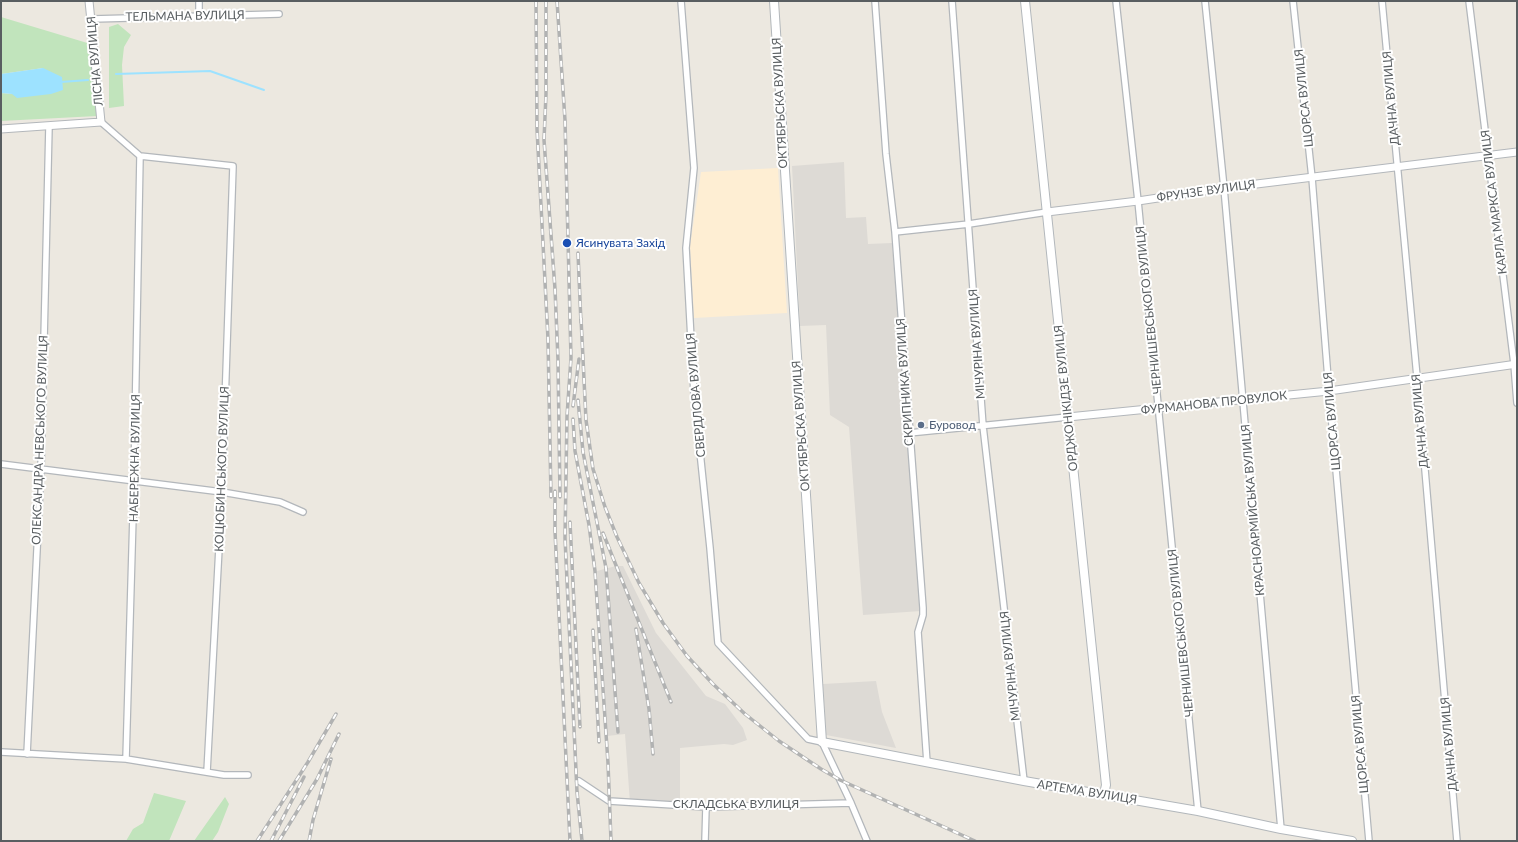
<!DOCTYPE html>
<html>
<head>
<meta charset="utf-8">
<style>
  body { margin:0 }
  #map { position:relative; width:1518px; height:842px; overflow:hidden; background:#ece8e0; font-family:Lato,sans-serif }
  canvas { display:block }
  .frame { position:absolute; inset:0; border:2px solid #595e61; pointer-events:none }
</style>
</head>
<body>
<div id="map">
<canvas width="1518" height="842"></canvas>
<div class="frame"></div>
</div>
<script>
const g = document.querySelector('canvas').getContext('2d');
g.lineJoin = 'round';
function paint(path, color) {
  g.fillStyle = color;
  g.fill(path, 'evenodd');
}
function toPath(rows) {
  const path = new Path2D();
  for (const r of rows) {
    path.moveTo(r[0], r[1]);
    for (let i = 2; i < r.length; i += 2) path.lineTo(r[i], r[i + 1]);
  }
  return path;
}
function trace(path, color, width, dash) {
  g.strokeStyle = color;
  g.lineWidth = width;
  g.lineCap = dash ? 'butt' : 'round';
  g.setLineDash(dash || []);
  g.stroke(path);
}
function write(font, color, halo, rows, align = 'center') {
  g.font = font + ' Lato,sans-serif';
  g.lineWidth = 4;
  g.setLineDash([]);
  g.textBaseline = 'middle';
  g.strokeStyle = halo;
  g.fillStyle = color;
  for (const [text, x, y, turn = 0] of rows) {
    g.save();
    g.translate(x, y);
    g.rotate((+turn || 0) * Math.PI / 180);
    g.textAlign = isNaN(turn) ? turn : align;
    if (halo) g.strokeText(text, 0, 0);
    g.fillText(text, 0, 0);
    g.restore();
  }
}
paint(toPath([
  [778,168,787,313,694,318,690,246,701,172]
]), '#feeed3');
paint(toPath([
  [844,162,846,218,866,217,868,244,892,243,921,611,863,615,849,427,830,415,826,325,800,326,792,166],
  [616,566,623,566,656,633,706,696,725,704,743,728,747,740,733,745,724,744,680,748,680,804,630,803,625,734,607,736,597,571],
  [876,681,882,712,896,748,826,735,823,684]
]), '#dddad5');
paint(toPath([
  [1,17,94,45,97,116,1,121,1,93,12,94,43,68,1,74],
  [118,24,131,35,124,47,122,65,124,106,109,108,109,27],
  [154,793,186,801,169,841,126,841,133,829,143,823],
  [225,797,229,804,218,832,212,841,194,841]
]), '#c1e4bc');
paint(toPath([
  [43,68,62,77,63,90,51,94,17,98,12,94,1,93,1,74]
]), '#9de2ff');
trace(toPath([
  [116,74,210,71,264,90],
  [61,82,88,80]
]), '#9de2ff', 2);
const minor = toPath([
  [199,1,199,17],
  [681,1,694,168,686,248,694,394,710,548,718,643,808,739,822,742,851,803,867,841],
  [875,1,886,154,895,232,923,608,923,615,918,632,927,763],
  [952,1,983,426,1024,781],
  [1116,1,1138,201,1198,811],
  [1205,1,1224,188,1281,829],
  [1293,1,1312,178,1329,391,1369,841],
  [1382,1,1417,377,1457,841],
  [1469,1,1514,364,1517,403],
  [92,19,279,14],
  [101,122,140,156,233,166,222,492,207,772],
  [895,232,969,224,1047,212],
  [909,433,1068,417],
  [1,464,222,492,280,502,303,512],
  [1,752,126,759,224,775,248,775],
  [27,754,41,468,49,126],
  [126,759,134,481,140,156],
  [579,781,609,801,706,807,851,803],
  [705,841,706,807]
]);
const tertiary = toPath([
  [1,129,101,122,89,1],
  [1047,212,1138,201,1224,188,1517,152],
  [1068,417,1329,391,1517,364]
]);
const secondary = toPath([
  [774,1,822,742,1024,781,1198,811,1281,829,1352,841],
  [1025,1,1106,785,1104,794]
]);
trace(minor, '#b3b7bb', 8);
trace(tertiary, '#b3b7bb', 9);
trace(secondary, '#b2b7bb', 10);
trace(minor, '#fff', 5.5);
trace(tertiary, '#fff', 7);
trace(secondary, '#fff', 8);
const rail = toPath([
  [536,1,537,129,548,339,551,497],
  [546,1,546,94,544,140,555,289,558,360,560,497],
  [557,1,565,120,571,358,567,416,565,538,577,792,582,841],
  [578,253,581,323],
  [581,318,586,420,593,469,605,507,617,537,639,583,663,623,687,656,713,684,745,714,779,741,821,769,840,780,975,841],
  [578,400,583,452,606,568,618,732],
  [573,406,579,359],
  [573,419,575,451,589,525,595,571,608,763,611,841],
  [555,491,555,531,570,841],
  [570,522,580,727],
  [603,533,671,702],
  [636,629,649,709,653,754],
  [593,630,599,742],
  [257,841,308,762,336,714],
  [271,841,304,777],
  [279,841,317,779,339,734],
  [309,841,313,820,331,759]
]);
trace(rail, '#b1b2b2', 3.5);
trace(rail, '#fff', 2, [6]);
for (const [x, y, r, color] of [
  [567,243,5,"#1a4fb4"],
  [921,425,4,"#5c6f8a"]
]) {
  const dot = new Path2D();
  dot.arc(x, y, r, 0, 2 * Math.PI);
  g.fillStyle = color;
  g.fill(dot);
  trace(dot, '#fff', 1.5);
}
write('12px', '#595e61', '#fff', [
  ["ТЕЛЬМАНА ВУЛИЦЯ",185,16,-1],
  ["ЛІСНА ВУЛИЦЯ",95,61,-95],
  ["ЩОРСА ВУЛИЦЯ",1304,98,-96],
  ["ДАЧНА ВУЛИЦЯ",1391,98,-95],
  ["ОКТЯБРЬСКА ВУЛИЦЯ",780,103,-93],
  ["ФРУНЗЕ ВУЛИЦЯ",1206,191,-8],
  ["КАРЛА МАРКСА ВУЛИЦЯ",1494,202,-97],
  ["ЧЕРНИШЕВСЬКОГО ВУЛИЦЯ",1149,310,-96],
  ["МІЧУРІНА ВУЛИЦЯ",977,344,-94],
  ["СКРИПНИКА ВУЛИЦЯ",905,382,-94],
  ["СВЕРДЛОВА ВУЛИЦЯ",696,395,-95],
  ["ОРДЖОНІКІДЗЕ ВУЛИЦЯ",1066,398,-96],
  ["ФУРМАНОВА ПРОВУЛОК",1214,403,-6],
  ["ЩОРСА ВУЛИЦЯ",1332,421,-95],
  ["ДАЧНА ВУЛИЦЯ",1420,421,-95],
  ["ОКТЯБРЬСКА ВУЛИЦЯ",801,426,-94],
  ["ОЛЕКСАНДРА НЕВСЬКОГО ВУЛИЦЯ",40,440,-88],
  ["НАБЕРЕЖНА ВУЛИЦЯ",135,458,-89],
  ["КОЦЮБИНСЬКОГО ВУЛИЦЯ",222,469,-88],
  ["КРАСНОАРМІЙСЬКА ВУЛИЦЯ",1253,510,-95],
  ["ЧЕРНИШЕВСЬКОГО ВУЛИЦЯ",1181,633,-96],
  ["МІЧУРІНА ВУЛИЦЯ",1010,666,-96],
  ["ЩОРСА ВУЛИЦЯ",1360,744,-95],
  ["ДАЧНА ВУЛИЦЯ",1449,744,-95],
  ["АРТЕМА ВУЛИЦЯ",1087,792,9],
  ["СКЛАДСЬКА ВУЛИЦЯ",736,804]
]);
write('12px', '#164399', '#fff', [
  ["Ясинувата Захід",576,243]
], 'left');
write('12px', '#4e5e75', '#fff', [
  ["Буровод",929,425]
], 'left');
</script>
</body>
</html>
